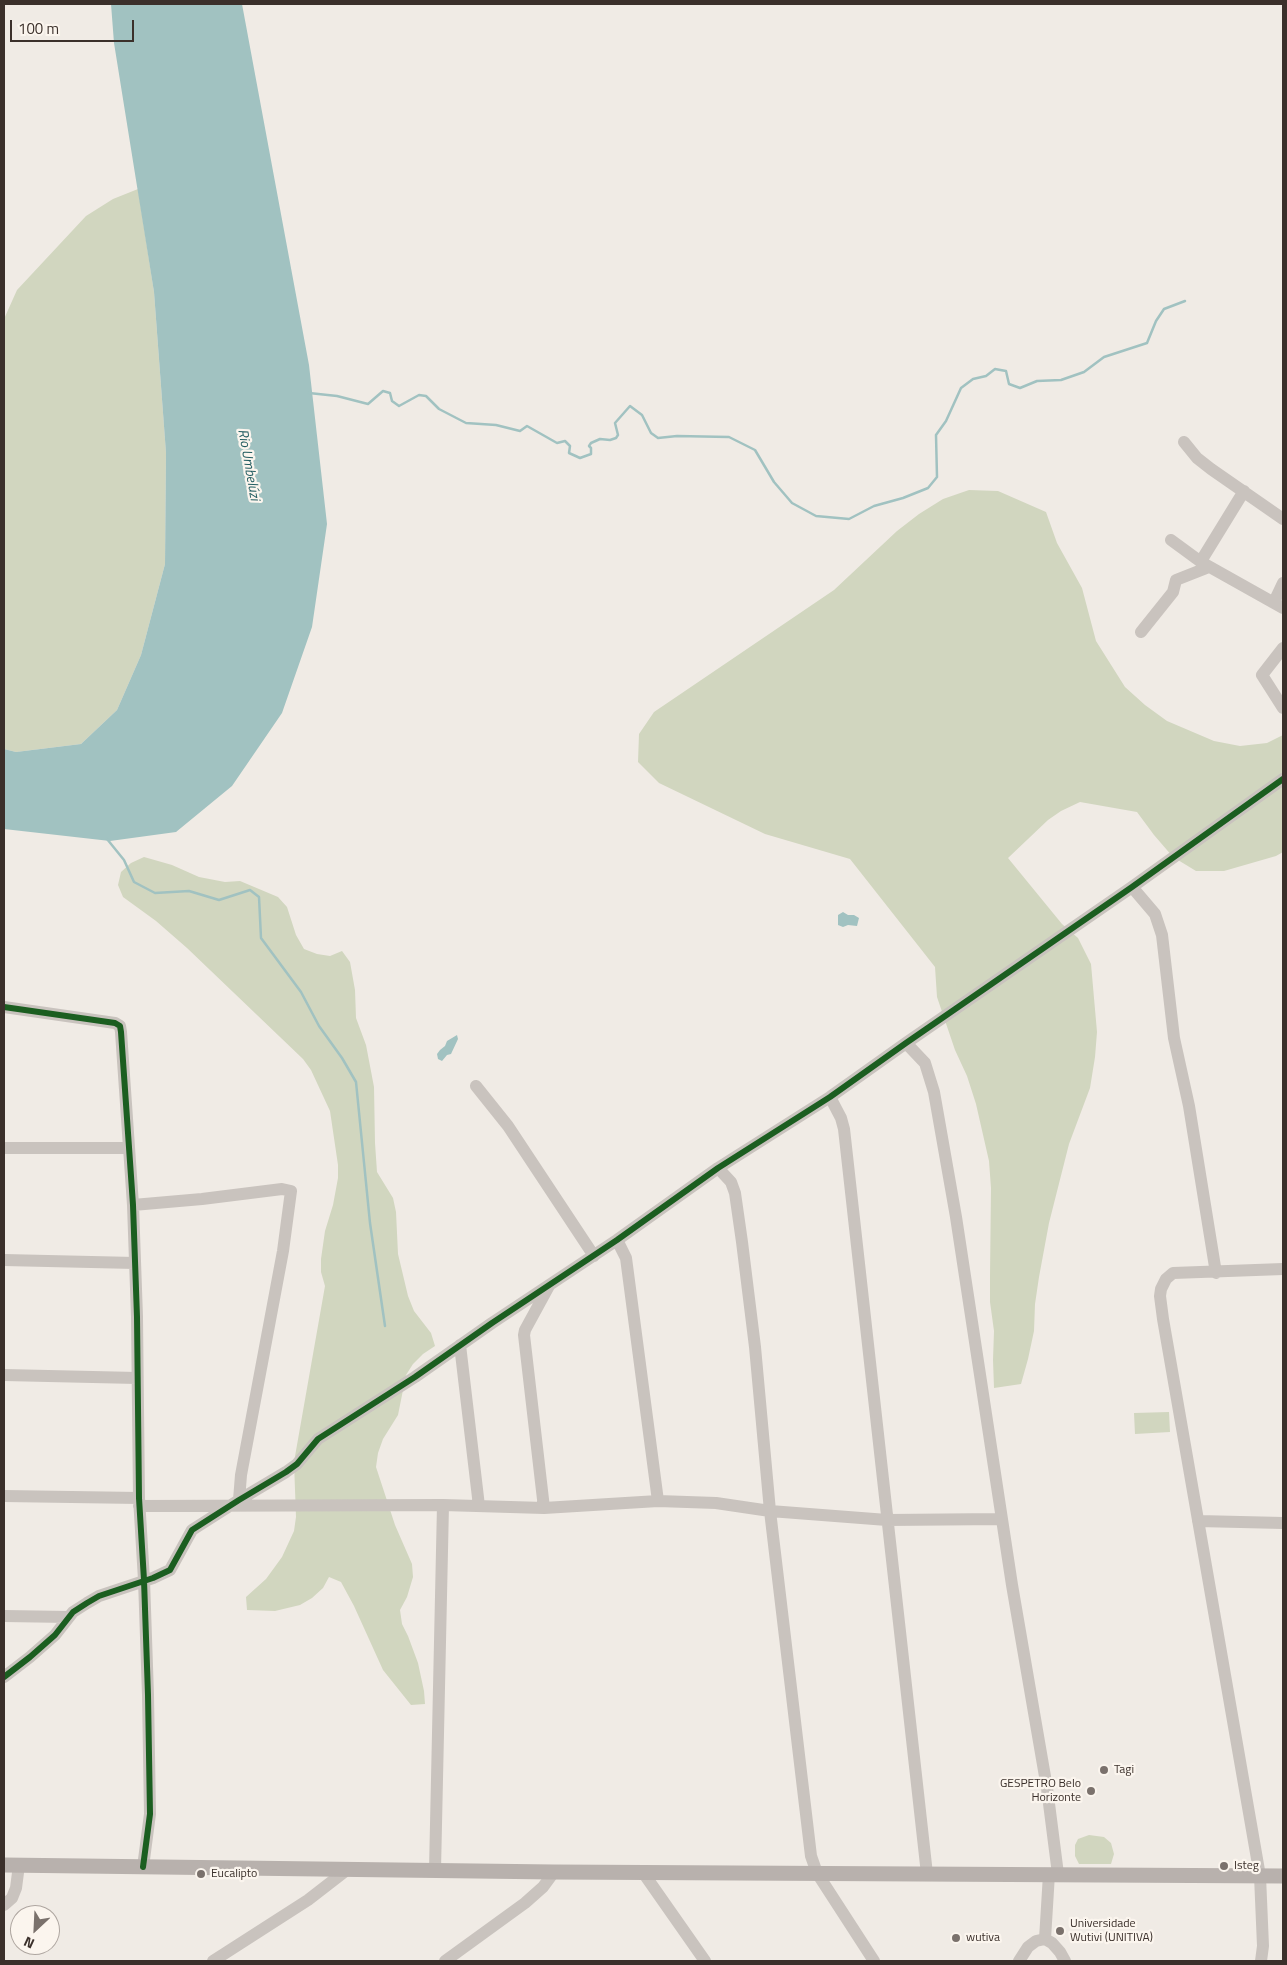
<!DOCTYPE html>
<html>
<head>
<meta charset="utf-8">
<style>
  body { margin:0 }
  #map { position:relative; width:1287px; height:1965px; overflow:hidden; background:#f0ebe5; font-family:"Titillium Web",sans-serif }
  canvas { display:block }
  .frame { position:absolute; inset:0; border:5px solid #3b302b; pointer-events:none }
  .north { position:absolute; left:10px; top:1905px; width:50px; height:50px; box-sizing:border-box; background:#fbf5ee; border:1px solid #aea6a0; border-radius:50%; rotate:205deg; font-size:14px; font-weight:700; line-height:20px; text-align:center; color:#3b302b }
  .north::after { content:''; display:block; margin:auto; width:18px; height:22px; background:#7a716c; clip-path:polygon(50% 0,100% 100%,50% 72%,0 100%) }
  .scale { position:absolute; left:10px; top:20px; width:124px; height:22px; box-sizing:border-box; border:2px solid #3b302b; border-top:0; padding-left:6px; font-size:15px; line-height:18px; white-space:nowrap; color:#3b302b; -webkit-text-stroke:4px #fbf5ee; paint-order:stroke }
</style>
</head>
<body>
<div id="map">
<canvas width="1287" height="1965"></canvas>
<div class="frame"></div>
<div class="north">N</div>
<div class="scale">100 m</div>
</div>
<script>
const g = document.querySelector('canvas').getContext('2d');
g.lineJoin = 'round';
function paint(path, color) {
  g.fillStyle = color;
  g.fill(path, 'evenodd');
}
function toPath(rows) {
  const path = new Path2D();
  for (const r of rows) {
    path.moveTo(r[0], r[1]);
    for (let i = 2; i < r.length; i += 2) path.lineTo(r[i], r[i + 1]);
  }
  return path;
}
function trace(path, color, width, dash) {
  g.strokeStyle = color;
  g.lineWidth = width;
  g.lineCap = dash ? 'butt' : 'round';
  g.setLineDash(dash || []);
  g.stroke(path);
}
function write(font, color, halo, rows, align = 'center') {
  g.font = font + ' "Titillium Web",sans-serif';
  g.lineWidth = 4.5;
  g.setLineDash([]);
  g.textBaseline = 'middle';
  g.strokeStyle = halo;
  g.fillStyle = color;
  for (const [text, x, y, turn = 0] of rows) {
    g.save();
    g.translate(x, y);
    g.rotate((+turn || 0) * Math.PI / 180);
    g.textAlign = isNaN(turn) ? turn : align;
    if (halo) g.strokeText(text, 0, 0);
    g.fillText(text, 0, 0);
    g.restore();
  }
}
paint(toPath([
  [138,189,154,292,166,453,165,564,141,655,117,710,81,744,16,752,4,749,4,319,17,290,86,216,113,199],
  [969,490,998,491,1046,512,1057,543,1082,588,1096,641,1125,687,1145,705,1167,721,1214,741,1240,746,1267,743,1283,735,1283,852,1276,856,1224,871,1196,871,1173,857,1154,835,1137,812,1080,802,1061,811,1048,820,1008,858,1062,924,1078,938,1091,964,1097,1032,1095,1057,1090,1088,1069,1144,1049,1223,1039,1277,1035,1304,1034,1331,1028,1359,1021,1384,994,1388,993,1360,994,1331,990,1302,990,1276,991,1188,989,1161,976,1104,967,1076,955,1050,937,997,935,967,850,859,765,834,659,783,638,762,639,734,654,712,834,590,897,531,919,514,943,499],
  [144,857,172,865,199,877,225,882,240,881,278,897,287,907,296,935,304,949,317,954,330,956,342,951,350,962,355,990,356,1018,366,1045,374,1087,375,1143,377,1172,393,1198,396,1212,398,1254,408,1296,414,1311,431,1333,435,1346,423,1354,413,1364,406,1375,398,1415,383,1439,378,1453,376,1467,395,1525,412,1564,413,1577,407,1597,400,1610,402,1624,408,1636,418,1663,424,1691,425,1704,411,1705,383,1670,354,1606,341,1582,329,1577,323,1588,312,1598,300,1605,275,1611,247,1610,246,1597,266,1579,282,1557,294,1531,296,1517,294,1462,325,1286,321,1272,321,1259,325,1231,333,1205,338,1178,338,1165,330,1111,311,1070,303,1059,187,948,156,921,123,897,118,885,121,872,131,863],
  [1169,1412,1170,1432,1135,1434,1134,1413],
  [1089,1835,1104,1837,1111,1843,1114,1854,1111,1864,1079,1864,1075,1856,1075,1845,1078,1839]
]), '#d1d6bf');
paint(toPath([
  [111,4,242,4,309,365,327,524,312,627,282,713,232,786,176,832,110,841,4,829,4,749,16,752,81,744,117,710,141,655,165,564,166,453,154,292,114,43],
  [843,912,848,915,854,915,859,918,857,926,848,925,843,927,838,925,838,915],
  [457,1035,458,1039,451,1054,447,1055,442,1061,438,1059,437,1054,440,1050,445,1046,447,1041]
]), '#a1c2c1');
trace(toPath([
  [309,393,337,396,368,404,383,391,390,393,392,401,399,406,419,395,426,396,439,409,466,423,496,425,520,431,527,426,557,443,565,441,570,446,569,453,580,458,591,454,591,448,589,446,591,443,600,439,610,440,616,438,618,435,615,423,630,406,642,415,651,433,658,438,677,436,729,437,755,450,774,482,792,503,816,516,849,519,874,506,903,498,928,488,937,477,936,435,946,421,961,388,973,379,986,376,995,369,1006,371,1009,384,1020,388,1037,381,1061,380,1084,372,1104,357,1147,343,1156,321,1164,309,1185,301],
  [107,839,124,860,134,882,155,893,189,891,219,900,250,890,259,897,261,938,301,992,319,1026,342,1058,356,1082,370,1223,385,1326]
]), '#a1c2c1', 2.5);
trace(toPath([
  [1184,442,1197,458,1211,469,1283,519],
  [1171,540,1201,562,1283,608],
  [1201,561,1244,491],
  [1274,602,1283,583],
  [1141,632,1173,592,1176,580,1209,567],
  [1283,648,1262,675,1283,708],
  [1132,887,1155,914,1162,935,1174,1038,1189,1106,1216,1273],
  [4,1007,115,1023,120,1026,121,1032,133,1205,137,1317,139,1498,144,1580,148,1695,150,1814,143,1867],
  [906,1043,925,1063,934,1092,956,1217,1012,1585,1047,1788,1058,1874],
  [476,1086,508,1126,594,1256],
  [830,1097,841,1118,844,1129,927,1874],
  [4,1148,128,1148],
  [718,1168,731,1182,735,1193,742,1242,755,1347,770,1511,811,1856,817,1873,874,1961],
  [133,1205,202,1199,282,1189,291,1191,283,1251,241,1475,239,1500],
  [617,1240,626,1258,658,1501],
  [4,1260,135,1263],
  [460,1345,479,1506],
  [4,1375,137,1378],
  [4,1496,139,1498],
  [139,1506,443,1505,544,1508,658,1501,716,1503,770,1511,887,1520,1002,1519],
  [544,1508,524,1335,525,1330,549,1286],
  [1198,1521,1283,1523],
  [4,1616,69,1617],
  [4,1677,30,1657,55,1635,73,1612,87,1603,99,1596,153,1578,170,1570,192,1530,239,1500,286,1472,297,1464,318,1439,415,1377,492,1323,617,1240,718,1168,830,1097,906,1043,1132,887,1283,779],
  [435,1870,443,1505],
  [642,1871,705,1961],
  [1049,1874,1045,1939,1052,1943,1060,1952,1065,1961],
  [4,1905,12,1898,16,1888,19,1865],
  [213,1961,308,1900,348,1869],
  [445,1961,525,1903,543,1887,554,1872],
  [1019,1961,1028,1947,1036,1941,1045,1939],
  [1261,1961,1263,1946,1260,1876,1163,1319,1160,1296,1161,1289,1166,1279,1173,1273,1283,1269]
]), '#c9c3be', 12);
trace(toPath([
  [4,1865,554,1872,1283,1876]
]), '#b8b1ad', 15);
trace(toPath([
  [4,1007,115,1023,120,1026,121,1032,133,1205,137,1317,139,1498,144,1580,148,1695,150,1814,143,1867],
  [4,1677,30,1657,55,1635,73,1612,87,1603,99,1596,153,1578,170,1570,192,1530,239,1500,286,1472,297,1464,318,1439,415,1377,492,1323,617,1240,718,1168,830,1097,906,1043,1132,887,1283,779]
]), '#1b5e20', 6);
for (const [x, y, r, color] of [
  [1104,1770,5,"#7a716c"],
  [1091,1791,5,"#7a716c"],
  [1224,1866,5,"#7a716c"],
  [201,1874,5,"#7a716c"],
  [1060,1931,5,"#7a716c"],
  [956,1938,5,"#7a716c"]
]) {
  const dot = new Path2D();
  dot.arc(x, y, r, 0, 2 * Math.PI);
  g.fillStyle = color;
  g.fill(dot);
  trace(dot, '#fbf5ee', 2);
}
write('12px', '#3b302b', '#fbf5ee', [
  ["Tagi",1114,1770],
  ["GESPETRO Belo",1081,1784,"right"],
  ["Horizonte",1081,1798,"right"],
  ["Isteg",1234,1866],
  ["Eucalipto",211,1874],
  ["Universidade",1070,1924],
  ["Wutivi (UNITIVA)",1070,1938],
  ["wutiva",966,1938]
], 'left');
write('italic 14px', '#1f5a5e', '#fbf5ee', [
  ["Rio Umbelúzi",248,465,80]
]);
</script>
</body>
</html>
